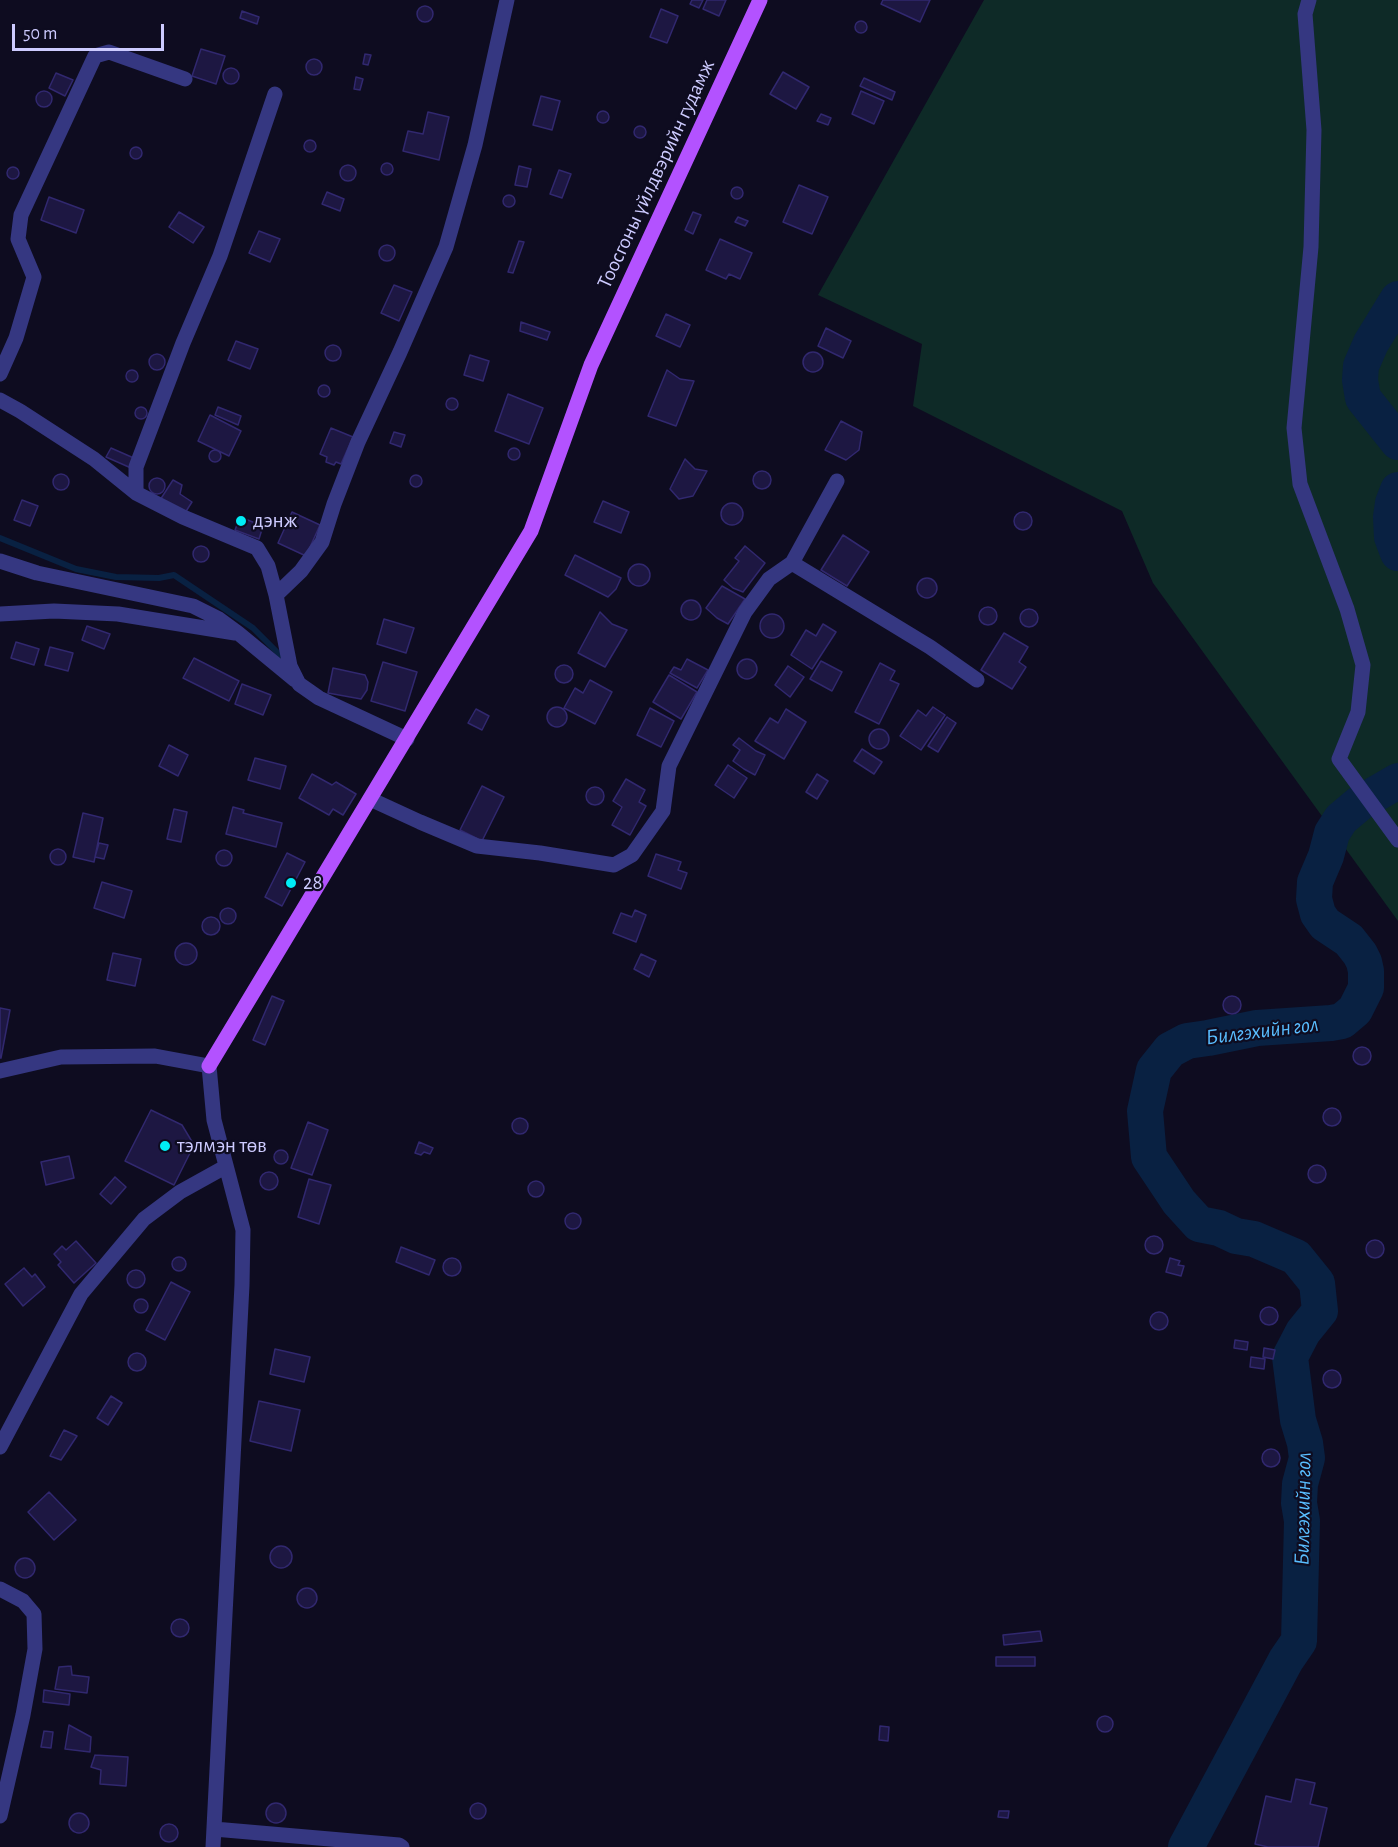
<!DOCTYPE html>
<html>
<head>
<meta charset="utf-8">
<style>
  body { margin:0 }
  #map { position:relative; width:1398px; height:1847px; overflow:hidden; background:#0e0c20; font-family:"Alegreya Sans",sans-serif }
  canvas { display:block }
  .scale { position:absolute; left:12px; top:24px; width:152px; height:27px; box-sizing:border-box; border:3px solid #cdcbff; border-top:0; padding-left:8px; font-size:18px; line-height:21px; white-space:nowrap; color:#cdcbff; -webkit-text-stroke:4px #0e0c20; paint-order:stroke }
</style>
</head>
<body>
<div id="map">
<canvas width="1398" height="1847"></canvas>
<div class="scale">50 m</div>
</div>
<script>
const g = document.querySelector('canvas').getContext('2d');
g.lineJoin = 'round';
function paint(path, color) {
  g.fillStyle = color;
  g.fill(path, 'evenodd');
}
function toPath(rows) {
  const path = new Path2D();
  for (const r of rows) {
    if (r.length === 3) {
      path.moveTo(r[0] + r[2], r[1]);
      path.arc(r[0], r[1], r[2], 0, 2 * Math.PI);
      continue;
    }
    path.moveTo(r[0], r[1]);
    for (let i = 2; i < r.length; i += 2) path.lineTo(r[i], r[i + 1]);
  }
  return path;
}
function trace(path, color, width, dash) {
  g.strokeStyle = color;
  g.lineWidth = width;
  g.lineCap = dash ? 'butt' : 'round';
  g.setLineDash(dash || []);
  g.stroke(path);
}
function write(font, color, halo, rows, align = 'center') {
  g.font = font + ' "Alegreya Sans",sans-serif';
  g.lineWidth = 4.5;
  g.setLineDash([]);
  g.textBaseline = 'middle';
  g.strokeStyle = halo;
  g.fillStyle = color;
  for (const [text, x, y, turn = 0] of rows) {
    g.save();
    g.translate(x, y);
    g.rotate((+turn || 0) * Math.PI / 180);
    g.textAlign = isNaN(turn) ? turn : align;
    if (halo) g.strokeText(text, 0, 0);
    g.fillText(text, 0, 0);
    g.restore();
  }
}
paint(toPath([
  [984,0,1398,0,1398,921,1153,583,1122,511,913,406,922,344,818,295]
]), '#0e2a27');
trace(toPath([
  [0,538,76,569,116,577,159,578,174,575,253,628,286,661]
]), '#092142', 6);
trace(toPath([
  [1398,299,1371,343,1361,366,1360,380,1363,398,1398,442],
  [1398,490,1393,503,1391,517,1392,537,1398,553],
  [1186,1847,1286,1660,1299,1641,1302,1521,1299,1503,1300,1484,1307,1458,1305,1443,1298,1420,1290,1357,1303,1332,1320,1311,1317,1283,1296,1257,1254,1239,1236,1236,1219,1228,1199,1224,1179,1202,1149,1157,1145,1111,1154,1070,1170,1050,1187,1041,1208,1038,1257,1028,1331,1023,1342,1021,1355,1010,1366,988,1366,971,1364,962,1360,954,1349,940,1325,924,1318,914,1314,899,1315,882,1326,856,1332,833,1341,819,1360,803,1398,781]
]), '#092142', 36);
const building = toPath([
  [692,0,703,0,699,8,690,4,692,0],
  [707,0,726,0,719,16,703,9,707,0],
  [883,0,930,0,920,22,881,4,883,0],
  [425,14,8],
  [661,9,678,16,667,43,650,37,661,9],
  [242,11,259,17,257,24,240,18,242,11],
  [861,27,6],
  [201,49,225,56,216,84,192,76,201,49],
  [365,54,371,55,368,65,363,64,365,54],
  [314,67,8],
  [231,76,8],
  [783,72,809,87,796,109,770,94,783,72],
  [56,73,73,80,65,96,49,88,56,73],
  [356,77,363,79,360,90,354,89,356,77],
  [864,78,895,92,892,100,860,86,864,78],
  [861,91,884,101,874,124,852,114,861,91],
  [44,99,8],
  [541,96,560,101,552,130,533,125,541,96],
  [603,117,6],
  [428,112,449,117,439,160,403,151,408,131,423,134,428,112],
  [821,114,831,118,828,125,817,121,821,114],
  [640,132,6],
  [310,146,6],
  [136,153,6],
  [387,169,6],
  [348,173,8],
  [519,166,531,169,527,187,515,185,519,166],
  [13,173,6],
  [559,170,571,174,562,198,550,194,559,170],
  [799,185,828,197,812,234,783,222,799,185],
  [737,193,6],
  [327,192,344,199,340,211,322,204,327,192],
  [509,201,6],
  [49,197,84,210,76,233,41,220,49,197],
  [179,212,204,227,193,243,169,227,179,212],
  [693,212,701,215,693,234,685,230,693,212],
  [738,217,748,221,745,226,735,222,738,217],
  [259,231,280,239,270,262,249,253,259,231],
  [720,239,752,253,740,279,729,274,726,279,706,270,720,239],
  [519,241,524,242,513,273,508,272,519,241],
  [387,253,8],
  [394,285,412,292,399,321,381,313,394,285],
  [666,314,690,325,680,347,656,336,666,314],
  [521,322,550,332,547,340,520,331,521,322],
  [826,328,851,341,843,358,818,346,826,328],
  [236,341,258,349,250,369,228,360,236,341],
  [333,353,8],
  [813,362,10],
  [157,362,8],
  [470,355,489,361,483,381,464,375,470,355],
  [667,370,680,379,694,381,676,426,648,416,667,370],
  [132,376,6],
  [324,391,6],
  [508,394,543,408,529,444,495,431,508,394],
  [452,404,6],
  [218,407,241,416,238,425,215,415,218,407],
  [141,413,6],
  [210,415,241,431,229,456,198,441,210,415],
  [841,421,862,432,859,450,846,460,825,450,841,421],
  [331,428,353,437,341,464,336,462,334,465,326,462,327,457,320,454,331,428],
  [394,432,405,435,401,447,390,443,394,432],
  [514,454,6],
  [111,448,136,459,131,468,106,457,111,448],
  [215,456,6],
  [685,459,695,469,707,471,693,496,679,499,670,489,685,459],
  [762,480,9],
  [61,482,8],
  [416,481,6],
  [157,486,8],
  [173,480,182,485,180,494,192,502,183,516,160,500,173,480],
  [22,500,38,506,30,526,14,520,22,500],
  [603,501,629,512,621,533,594,522,603,501],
  [732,514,11],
  [292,512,320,525,306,556,278,543,292,512],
  [1023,521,9],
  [240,517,263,526,259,539,235,530,240,517],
  [843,535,869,552,847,586,821,570,843,535],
  [745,546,765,563,743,592,733,588,724,580,739,561,735,558,745,546],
  [201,554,8],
  [575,555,621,578,616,589,608,597,565,575,575,555],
  [639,575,11],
  [927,588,10],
  [722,586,745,599,728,624,717,618,706,608,722,586],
  [691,610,10],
  [988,616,9],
  [1029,618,9],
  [600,612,612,624,627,630,605,667,578,653,600,612],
  [772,626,12],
  [384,619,414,628,406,653,377,644,384,619],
  [823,624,836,632,812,669,791,655,806,630,816,636,823,624],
  [87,626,110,634,104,649,82,640,87,626],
  [1004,633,1028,647,1019,662,1026,667,1012,689,981,670,1004,633],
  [16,642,39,649,34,665,11,658,16,642],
  [50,647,73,653,68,671,45,665,50,647],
  [194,658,239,681,229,701,183,678,194,658],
  [747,669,10],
  [687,659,708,670,697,688,670,673,674,667,681,670,687,659],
  [821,661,842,672,832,691,810,679,821,661],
  [383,662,417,672,405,711,371,701,383,662],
  [880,663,895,671,890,680,899,684,879,724,855,712,880,663],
  [564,674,9],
  [788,666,804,677,790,697,775,685,788,666],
  [333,668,365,675,368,682,367,690,361,699,328,693,333,668],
  [669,675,697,692,681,719,653,702,669,675],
  [590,680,612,692,595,724,564,708,575,688,583,693,590,680],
  [242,684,271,695,263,715,235,704,242,684],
  [933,707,945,715,921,750,900,736,918,710,926,716,933,707],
  [557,717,10],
  [650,708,674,721,661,747,637,735,650,708],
  [476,709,489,716,482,730,468,723,476,709],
  [786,709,806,722,784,759,755,741,770,718,778,723,786,709],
  [947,717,956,723,938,752,928,746,947,717],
  [879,739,10],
  [739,738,756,751,765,755,755,775,744,769,733,761,740,750,733,745,739,738],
  [169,745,188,755,178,776,159,766,169,745],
  [862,749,882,762,874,774,854,761,862,749],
  [255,758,286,766,280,789,248,780,255,758],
  [728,765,747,778,734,798,715,785,728,765],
  [312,774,332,785,336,782,356,794,343,815,333,809,329,815,299,798,312,774],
  [817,774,828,781,817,799,806,792,817,774],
  [626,779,645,790,639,802,646,806,630,835,612,825,622,807,613,801,626,779],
  [482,786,504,797,482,841,460,830,482,786],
  [595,796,9],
  [233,807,244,810,243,813,282,823,276,847,226,834,233,807],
  [174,809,187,812,181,842,167,839,174,809],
  [83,813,103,818,94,862,73,857,83,813],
  [99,843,108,845,104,859,95,857,99,843],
  [58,857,8],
  [224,858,8],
  [287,853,305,862,282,906,265,897,287,853],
  [656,854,681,862,678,870,687,873,681,889,648,876,656,854],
  [102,882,132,891,124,918,94,908,102,882],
  [228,916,8],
  [635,910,646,915,636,942,613,933,621,913,632,917,635,910],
  [211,926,9],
  [186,954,11],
  [113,953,141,959,135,986,107,980,113,953],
  [641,954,656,961,649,977,634,969,641,954],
  [272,996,284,1001,265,1045,253,1040,272,996],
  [1232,1005,9],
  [0,1008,10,1010,1,1058,0,1058,0,1008],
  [1362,1056,9],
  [1332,1117,9],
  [151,1110,182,1125,194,1145,174,1185,125,1161,151,1110],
  [520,1126,8],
  [308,1122,328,1130,312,1175,291,1168,308,1122],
  [419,1142,433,1148,430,1154,424,1152,421,1155,415,1153,419,1142],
  [281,1157,7],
  [69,1156,74,1178,46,1185,41,1162,69,1156],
  [1317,1174,9],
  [269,1181,9],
  [115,1177,126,1187,111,1204,100,1194,115,1177],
  [309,1179,331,1185,319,1224,298,1217,309,1179],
  [536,1189,8],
  [573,1221,8],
  [1154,1245,9],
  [1375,1249,9],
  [76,1241,96,1263,74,1283,58,1265,61,1262,54,1254,62,1246,66,1250,76,1241],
  [401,1247,435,1260,429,1275,396,1262,401,1247],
  [179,1264,7],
  [1170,1258,1180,1261,1178,1265,1184,1266,1181,1276,1166,1272,1170,1258],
  [452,1267,9],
  [24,1268,32,1277,35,1274,45,1287,23,1306,5,1284,24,1268],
  [136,1279,9],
  [171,1282,190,1292,165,1340,146,1330,171,1282],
  [141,1306,7],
  [1269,1316,9],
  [1159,1321,9],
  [1235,1340,1248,1342,1247,1350,1234,1348,1235,1340],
  [1264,1348,1275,1350,1273,1359,1263,1357,1264,1348],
  [275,1349,310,1357,304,1382,270,1374,275,1349],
  [137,1362,9],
  [1251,1357,1265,1359,1264,1369,1250,1367,1251,1357],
  [1332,1379,9],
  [111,1396,122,1403,108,1425,97,1418,111,1396],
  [259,1401,300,1410,291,1451,250,1441,259,1401],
  [64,1430,77,1436,61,1460,50,1456,64,1430],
  [1271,1458,9],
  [49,1492,76,1520,54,1540,28,1512,49,1492],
  [281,1557,11],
  [25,1568,10],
  [307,1598,10],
  [180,1628,9],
  [1040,1631,1042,1641,1004,1645,1003,1635,1040,1631],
  [996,1657,1035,1657,1035,1666,996,1666,996,1657],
  [71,1666,72,1675,89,1677,87,1693,55,1689,59,1667,71,1666],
  [44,1690,70,1694,69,1705,43,1702,44,1690],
  [1105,1724,8],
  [69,1725,91,1737,90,1752,65,1749,69,1725],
  [880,1726,889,1727,888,1741,879,1740,880,1726],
  [44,1731,53,1732,51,1748,41,1747,44,1731],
  [95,1755,128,1757,126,1786,100,1784,101,1770,91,1767,95,1755],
  [1296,1779,1315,1783,1310,1804,1327,1808,1318,1847,1268,1847,1255,1844,1266,1796,1291,1802,1296,1779],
  [478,1811,8],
  [276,1813,10],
  [999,1811,1009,1811,1008,1818,998,1817,999,1811],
  [79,1823,10],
  [169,1833,9]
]);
paint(building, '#1d1742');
trace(building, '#31286f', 1.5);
trace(toPath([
  [1309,0,1305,14,1314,130,1311,247,1294,428,1300,484,1347,609,1363,665,1358,712,1339,759,1398,840],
  [0,374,16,338,34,277,18,239,21,215,95,56,109,52,185,79],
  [0,400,20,411,94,459,136,493,183,517,257,548,268,566,276,595],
  [136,493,136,467,183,343,220,256,275,94],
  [0,561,37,573,193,606,219,619,238,633,295,680],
  [792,563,930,647,977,680],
  [0,614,54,611,118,614,235,633],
  [407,739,319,698,299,684,290,666,276,595,301,571,322,542,334,504,358,442,400,352,446,247,475,145,507,0],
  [370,799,420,822,477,846,540,853,614,865,632,855,663,811,669,766,745,612,769,579,792,563,837,481],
  [0,1071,61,1057,155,1056,209,1066,214,1120,243,1230,242,1285,213,1847],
  [0,1447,81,1294,144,1219,180,1192,225,1167],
  [0,1589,23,1601,34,1614,35,1649,23,1715,0,1816],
  [214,1829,399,1845,402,1847]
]), '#353781', 15);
trace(toPath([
  [209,1066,531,531,591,365,760,0]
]), '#b352ff', 15);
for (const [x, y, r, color] of [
  [241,521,6,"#00edf6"],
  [291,883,6,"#00edf6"],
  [165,1146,6,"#00edf6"]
]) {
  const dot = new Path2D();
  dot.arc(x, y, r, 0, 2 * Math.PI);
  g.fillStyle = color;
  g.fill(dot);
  trace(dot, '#0e0c20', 2);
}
write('21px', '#cdcbff', '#0e0c20', [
  ["Тоосгоны үйлдвэрийн гудамж",656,174,-65]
]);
write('21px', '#cdcbff', '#0e0c20', [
  ["дэнж",253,521],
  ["28",303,883],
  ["тэлмэн төв",177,1146]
], 'left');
write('italic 22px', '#59bdff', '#0e0c20', [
  ["Билгэхийн гол",1262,1031,-7],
  ["Билгэхийн гол",1303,1509,-89]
]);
</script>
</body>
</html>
